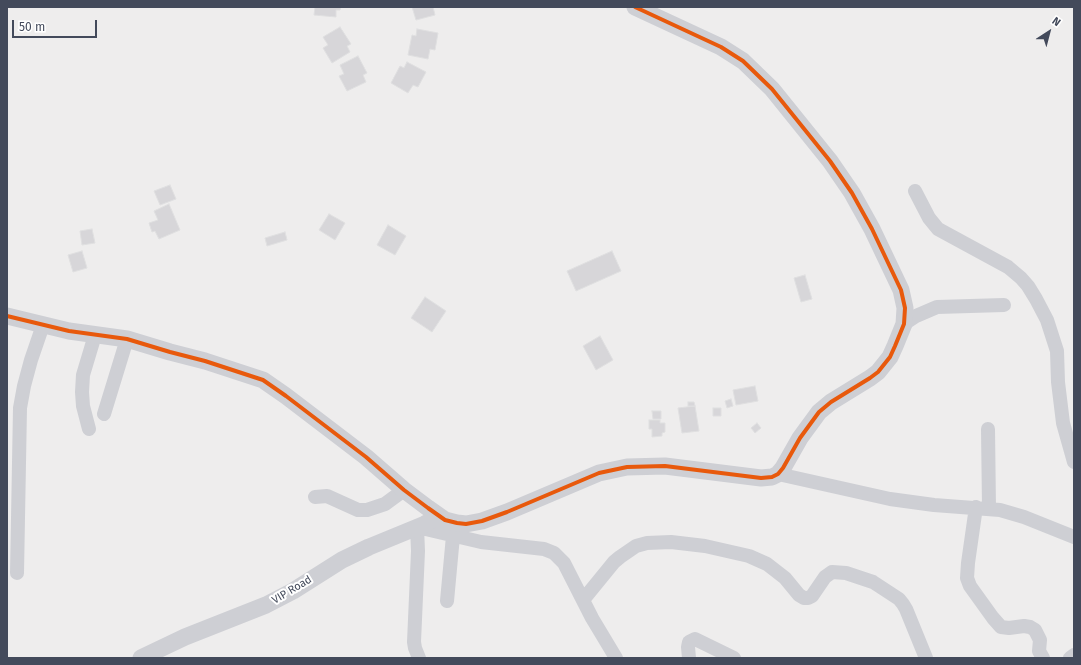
<!DOCTYPE html>
<html>
<head>
<meta charset="utf-8">
<style>
  body { margin:0 }
  #map { position:relative; width:1081px; height:665px; overflow:hidden; background:#eeeded; font-family:"Fira Sans",sans-serif }
  canvas { display:block }
  .frame { position:absolute; inset:0; border:8px solid #434a5b; pointer-events:none }
  .north { position:absolute; left:1029px; top:12px; width:40px; height:40px; -webkit-text-stroke:3px #fff; paint-order:stroke; rotate:36deg; font-size:11px; font-weight:700; line-height:16px; text-align:center; color:#434a5b }
  .north::after { content:''; display:block; margin:auto; width:14px; height:18px; background:#434a5b; clip-path:polygon(50% 0,100% 100%,50% 72%,0 100%) }
  .scale { position:absolute; left:12px; top:20px; width:85px; height:18px; box-sizing:border-box; border:2px solid #434a5b; border-top:0; padding-left:5px; font-size:12px; line-height:14px; white-space:nowrap; color:#434a5b; -webkit-text-stroke:3px #fff; paint-order:stroke }
</style>
</head>
<body>
<div id="map">
<canvas width="1081" height="665"></canvas>
<div class="frame"></div>
<div class="north">N</div>
<div class="scale">50 m</div>
</div>
<script>
const g = document.querySelector('canvas').getContext('2d');
g.lineJoin = 'round';
function paint(path, color) {
  g.fillStyle = color;
  g.fill(path, 'evenodd');
}
function toPath(rows) {
  const path = new Path2D();
  for (const r of rows) {
    path.moveTo(r[0], r[1]);
    for (let i = 2; i < r.length; i += 2) path.lineTo(r[i], r[i + 1]);
  }
  return path;
}
function trace(path, color, width, dash) {
  g.strokeStyle = color;
  g.lineWidth = width;
  g.lineCap = dash ? 'butt' : 'round';
  g.setLineDash(dash || []);
  g.stroke(path);
}
function write(font, color, halo, rows, align = 'center') {
  g.font = font + ' "Fira Sans",sans-serif';
  g.lineWidth = 4;
  g.setLineDash([]);
  g.textBaseline = 'middle';
  g.strokeStyle = halo;
  g.fillStyle = color;
  for (const [text, x, y, turn = 0] of rows) {
    g.save();
    g.translate(x, y);
    g.rotate((+turn || 0) * Math.PI / 180);
    g.textAlign = isNaN(turn) ? turn : align;
    if (halo) g.strokeText(text, 0, 0);
    g.fillText(text, 0, 0);
    g.restore();
  }
}
const building = toPath([
  [315,7,341,7,340,10,336,10,336,17,314,15,315,7],
  [412,7,433,7,435,15,416,20,412,7],
  [340,27,351,44,347,46,350,52,332,63,323,48,328,45,323,37,340,27],
  [417,29,438,33,435,50,430,49,428,59,408,55,412,35,416,36,417,29],
  [358,56,367,73,363,75,366,82,347,91,339,76,344,74,340,65,358,56],
  [407,62,426,72,418,87,413,85,408,93,391,83,400,66,404,68,407,62],
  [170,185,176,199,160,205,154,191,170,185],
  [169,204,180,230,159,239,155,231,152,232,149,223,158,220,154,211,169,204],
  [329,214,345,223,335,240,319,230,329,214],
  [388,225,406,236,395,255,377,245,388,225],
  [92,229,95,243,82,245,80,231,92,229],
  [285,232,287,240,267,246,265,238,285,232],
  [82,251,87,268,73,272,68,255,82,251],
  [612,251,621,271,576,291,567,271,612,251],
  [805,275,812,299,801,302,794,278,805,275],
  [425,297,446,311,432,332,411,318,425,297],
  [600,336,613,360,596,370,583,346,600,336],
  [755,386,758,401,736,405,733,390,755,386],
  [731,399,733,406,727,408,725,401,731,399],
  [688,402,694,402,695,406,688,406,688,402],
  [695,406,699,431,682,433,678,408,695,406],
  [713,408,721,408,721,416,713,416,713,408],
  [652,411,661,411,661,419,653,419,652,411],
  [649,420,660,420,660,423,665,423,665,432,662,433,662,436,652,437,652,429,649,429,649,420],
  [757,423,761,428,755,433,751,428,757,423]
]);
paint(building, '#d7d6d9');
trace(building, '#dfdfe0', 1);
trace(toPath([
  [915,191,929,218,938,229,1008,267,1021,278,1028,286,1036,299,1047,320,1057,351,1058,382,1063,423,1074,462],
  [904,324,916,316,937,307,1004,305],
  [104,414,127,339],
  [89,429,83,406,82,392,83,375,95,335],
  [988,429,989,508],
  [778,474,890,499,934,505,1000,510,1024,517,1074,537],
  [315,497,327,496,358,510,367,510,385,504,404,490],
  [976,507,968,563,967,578,970,586,993,618,1001,627,1009,628,1024,626,1030,627,1035,630,1040,640,1039,651,1043,658],
  [17,573,20,408,24,386,31,360,43,325],
  [583,600,614,562,620,557,636,546,647,543,671,542,705,546,749,556,767,564,785,578,799,595,804,598,808,598,812,596,825,577,832,572,846,573,873,582,899,599,903,604,906,609,926,658],
  [447,601,453,536],
  [419,658,415,648,414,642,418,551,417,527,481,542,544,549,554,553,564,563,592,618,616,658],
  [689,658,688,647,689,642,695,639,734,658],
  [1070,658,1074,655]
]), '#cecfd4', 14);
trace(toPath([
  [7,316,69,331,127,339,170,352,205,361,263,380,286,396,366,457,404,490,428,508,445,520,457,523,466,524,482,521,507,512,599,473,627,467,665,466,761,478,772,477,778,474,783,468,800,438,819,412,831,402,870,378,878,372,890,357,895,346,904,324,905,308,901,290,872,229,852,193,830,161,772,89,743,61,721,47,635,7],
  [141,658,185,637,266,605,293,591,342,560,369,547,425,524,439,516]
]), '#cecfd4', 17);
trace(toPath([
  [7,316,69,331,127,339,170,352,205,361,263,380,286,396,366,457,404,490,428,508,445,520,457,523,466,524,482,521,507,512,599,473,627,467,665,466,761,478,772,477,778,474,783,468,800,438,819,412,831,402,870,378,878,372,890,357,895,346,904,324,905,308,901,290,872,229,852,193,830,161,772,89,743,61,721,47,635,7]
]), '#e8590c', 4);
write('11px', '#434a5b', '#fff', [
  ["VIP Road",292,590,-31]
]);
</script>
</body>
</html>
